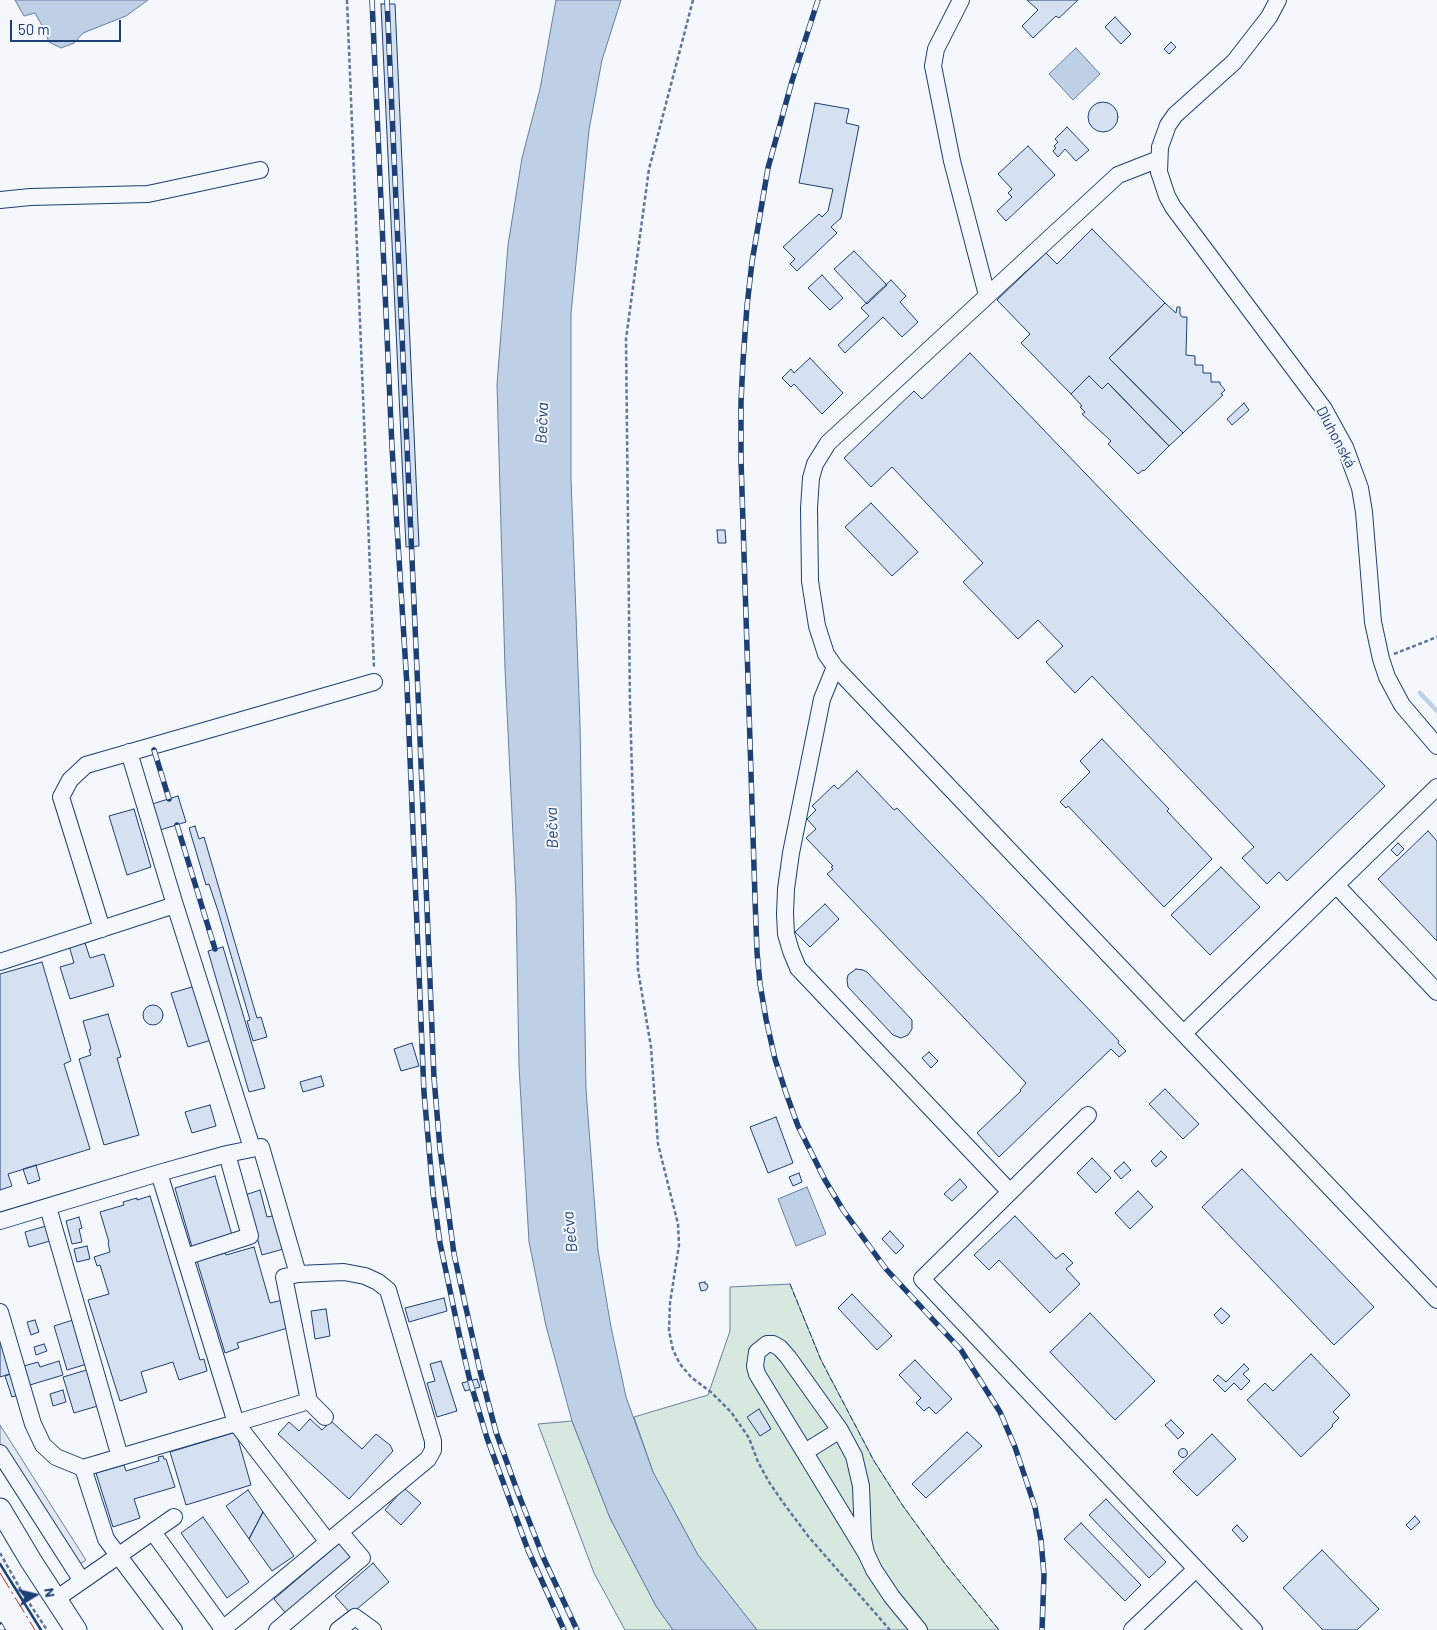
<!DOCTYPE html>
<html>
<head>
<meta charset="utf-8">
<style>
  body { margin:0 }
  #map { position:relative; width:1437px; height:1630px; overflow:hidden; background:#f4f7fb; font-family:Barlow,sans-serif }
  canvas { display:block }
  .north { position:absolute; left:10px; top:1570px; width:50px; height:50px; -webkit-text-stroke:4px #f4f7fb; paint-order:stroke; rotate:81deg; font-size:14px; font-weight:700; line-height:20px; text-align:center; color:#1d3f73 }
  .north::after { content:''; display:block; margin:auto; width:18px; height:22px; background:#1d3f73; clip-path:polygon(50% 0,100% 100%,50% 72%,0 100%) }
  .scale { position:absolute; left:10px; top:20px; width:111px; height:22px; box-sizing:border-box; border:2px solid #1d3f73; border-top:0; padding-left:6px; font-size:15px; line-height:18px; white-space:nowrap; color:#1d3f73; -webkit-text-stroke:4px #f4f7fb; paint-order:stroke }
</style>
</head>
<body>
<div id="map">
<canvas width="1437" height="1630"></canvas>
<div class="north">N</div>
<div class="scale">50 m</div>
</div>
<script>
const g = document.querySelector('canvas').getContext('2d');
g.lineJoin = 'round';
function paint(path, color) {
  g.fillStyle = color;
  g.fill(path, 'evenodd');
}
function toPath(rows) {
  const path = new Path2D();
  for (const r of rows) {
    if (r.length === 3) {
      path.moveTo(r[0] + r[2], r[1]);
      path.arc(r[0], r[1], r[2], 0, 2 * Math.PI);
      continue;
    }
    path.moveTo(r[0], r[1]);
    for (let i = 2; i < r.length; i += 2) path.lineTo(r[i], r[i + 1]);
  }
  return path;
}
function trace(path, color, width, dash) {
  g.strokeStyle = color;
  g.lineWidth = width;
  g.lineCap = dash ? 'butt' : 'round';
  g.setLineDash(dash || []);
  g.stroke(path);
}
function write(font, color, halo, rows, align = 'center') {
  g.font = font + ' Barlow,sans-serif';
  g.lineWidth = 4;
  g.setLineDash([]);
  g.textBaseline = 'middle';
  g.strokeStyle = halo;
  g.fillStyle = color;
  for (const [text, x, y, turn = 0] of rows) {
    g.save();
    g.translate(x, y);
    g.rotate((+turn || 0) * Math.PI / 180);
    g.textAlign = isNaN(turn) ? turn : align;
    if (halo) g.strokeText(text, 0, 0);
    g.fillText(text, 0, 0);
    g.restore();
  }
}
const green = toPath([
  [790,1284,821,1360,874,1461,903,1506,946,1565,999,1630,757,1630,698,1555,653,1472,634,1417,708,1395,730,1331,730,1287,790,1284],
  [572,1421,610,1518,656,1606,673,1630,625,1630,594,1573,538,1424,572,1421]
]);
paint(green, '#d7e8df');
trace(green, '#687fa3', 1);
const parking = toPath([
  [0,1425,86,1560,67,1573,0,1468,0,1425]
]);
paint(parking, '#e3e8f0');
trace(parking, '#687fa3', 1);
const water = toPath([
  [15,0,148,0,126,16,83,33,74,43,61,48,49,42,43,27,35,13,24,16,15,0],
  [556,0,621,0,602,60,589,130,571,314,571,479,580,724,586,1089,598,1250,611,1327,626,1397,653,1472,698,1555,757,1630,673,1630,656,1606,610,1518,572,1421,546,1326,529,1242,519,1066,516,898,505,669,497,384,508,245,522,158,540,89,556,0],
  [1076,48,1100,74,1073,100,1049,74,1076,48],
  [807,1187,826,1234,796,1246,778,1199,807,1187]
]);
paint(water, '#bed0e5');
trace(water, '#687fa3', 1);
trace(toPath([
  [1420,693,1437,711]
]), '#bed0e5', 4.5);
const building = toPath([
  [1027,0,1078,0,1059,18,1056,16,1033,38,1022,26,1038,10,1027,0],
  [381,4,395,4,419,546,406,547,381,4],
  [1115,17,1131,34,1121,44,1105,27,1115,17],
  [1171,42,1176,47,1169,54,1164,49,1171,42],
  [1103,117,15],
  [815,103,849,109,846,123,859,126,841,218,831,227,837,233,797,271,790,264,795,259,783,247,819,214,822,217,828,211,833,189,799,183,815,103],
  [1067,127,1089,150,1076,161,1065,149,1058,157,1053,151,1056,148,1054,146,1058,142,1055,139,1067,127],
  [1028,146,1055,175,1006,221,997,211,1012,197,1008,193,1012,189,998,174,1028,146],
  [1092,229,1165,303,1109,358,1183,433,1169,446,1108,383,1102,389,1089,376,1071,394,1021,343,1030,334,997,300,1046,253,1057,264,1092,229],
  [854,251,887,285,867,304,834,269,854,251],
  [822,275,843,298,830,310,808,288,822,275],
  [891,280,906,296,900,302,918,322,902,337,883,317,845,353,838,345,869,316,861,308,891,280],
  [1165,303,1176,313,1177,307,1180,307,1180,314,1182,317,1187,317,1186,355,1195,356,1195,365,1203,365,1203,373,1211,373,1211,382,1220,382,1220,384,1225,390,1221,394,1223,395,1183,433,1109,358,1165,303],
  [970,353,1385,786,1287,881,1279,872,1267,884,1242,858,1254,847,1092,676,1075,693,1046,662,1063,646,1038,620,1018,639,963,582,983,563,892,467,871,487,844,458,914,391,922,399,970,353],
  [810,358,843,393,822,414,794,384,791,387,782,378,791,369,794,373,810,358],
  [1089,376,1102,389,1108,383,1169,446,1144,471,1143,470,1138,474,1108,444,1111,441,1082,414,1085,412,1080,407,1082,406,1071,394,1089,376],
  [1244,403,1249,410,1232,425,1227,419,1244,403],
  [871,503,918,552,892,576,845,527,871,503],
  [717,530,725,530,726,543,718,543,717,530],
  [1102,739,1169,809,1167,811,1212,859,1164,907,1068,806,1066,808,1060,802,1090,772,1080,761,1102,739],
  [857,771,894,810,897,808,1119,1041,1118,1043,1126,1051,1119,1057,1111,1049,999,1157,977,1133,1021,1091,1020,1090,1026,1083,827,874,833,869,831,867,833,866,806,838,816,829,807,819,816,810,812,806,834,785,838,789,857,771],
  [178,796,186,822,157,831,149,805,178,796],
  [134,809,151,867,127,875,109,816,134,809],
  [195,826,199,839,204,837,257,1018,261,1017,267,1037,253,1041,247,1021,250,1020,218,911,209,884,206,885,189,828,195,826],
  [1428,831,1437,841,1437,941,1378,879,1428,831],
  [1398,843,1404,849,1397,856,1391,850,1398,843],
  [1221,867,1260,907,1210,955,1171,915,1221,867],
  [825,904,839,919,810,947,795,932,825,904],
  [83,937,90,958,104,954,114,986,70,999,60,967,74,963,68,942,83,937],
  [223,947,265,1088,249,1092,208,951,223,947],
  [42,962,71,1061,64,1064,90,1149,8,1174,12,1186,0,1190,0,974,42,962],
  [856,969,863,970,867,972,912,1020,912,1029,908,1035,901,1038,893,1035,848,987,847,980,848,975,856,969],
  [199,985,215,1039,188,1047,171,993,199,985],
  [153,1015,10],
  [108,1014,121,1057,117,1058,139,1135,104,1145,79,1059,91,1055,89,1050,91,1049,83,1021,108,1014],
  [412,1043,419,1066,401,1071,394,1049,412,1043],
  [929,1052,938,1061,931,1068,922,1058,929,1052],
  [321,1076,324,1086,303,1092,300,1082,321,1076],
  [1165,1089,1199,1124,1183,1139,1149,1104,1165,1089],
  [210,1105,216,1126,192,1133,185,1112,210,1105],
  [776,1117,793,1163,768,1173,750,1127,776,1117],
  [1161,1151,1167,1157,1156,1167,1151,1161,1161,1151],
  [1092,1158,1111,1178,1096,1193,1077,1173,1092,1158],
  [1124,1162,1131,1170,1121,1179,1114,1171,1124,1162],
  [36,1165,40,1180,28,1184,23,1169,36,1165],
  [1242,1169,1374,1307,1334,1345,1202,1207,1242,1169],
  [799,1173,802,1182,793,1186,789,1177,799,1173],
  [215,1176,232,1235,192,1247,175,1188,215,1176],
  [960,1179,967,1187,952,1201,944,1194,960,1179],
  [260,1190,267,1217,278,1215,287,1248,262,1255,245,1195,260,1190],
  [1138,1191,1153,1207,1130,1229,1115,1213,1138,1191],
  [150,1196,200,1360,204,1359,207,1371,179,1380,173,1362,141,1372,147,1392,120,1401,88,1300,109,1294,100,1265,97,1266,94,1257,110,1252,108,1243,109,1242,100,1212,124,1205,123,1202,137,1198,137,1200,150,1196],
  [1015,1216,1056,1259,1063,1253,1073,1263,1066,1269,1080,1284,1050,1313,999,1260,989,1270,974,1255,1015,1216],
  [79,1217,82,1228,79,1229,82,1242,72,1244,66,1221,79,1217],
  [46,1226,50,1241,29,1247,25,1232,46,1226],
  [890,1231,904,1246,896,1254,882,1239,890,1231],
  [87,1246,90,1259,77,1262,74,1249,87,1246],
  [254,1247,270,1303,283,1300,291,1327,237,1343,239,1348,225,1353,197,1261,225,1253,226,1255,254,1247],
  [705,1282,705,1284,707,1284,708,1287,706,1290,701,1291,699,1283,705,1282],
  [852,1294,892,1336,877,1350,838,1308,852,1294],
  [444,1298,447,1311,409,1322,405,1308,444,1298],
  [1221,1308,1230,1316,1222,1324,1214,1315,1221,1308],
  [326,1309,330,1336,315,1339,311,1311,326,1309],
  [1090,1313,1155,1381,1115,1420,1050,1352,1090,1313],
  [0,1319,16,1372,0,1377,0,1319],
  [35,1320,39,1332,31,1335,27,1322,35,1320],
  [73,1320,87,1364,67,1370,54,1326,73,1320],
  [44,1344,47,1351,36,1355,34,1347,44,1344],
  [1311,1354,1350,1395,1333,1412,1339,1418,1332,1425,1333,1426,1301,1457,1247,1400,1265,1383,1273,1391,1311,1354],
  [915,1360,952,1399,936,1414,929,1407,924,1411,916,1403,921,1398,899,1375,915,1360],
  [59,1361,63,1375,30,1385,24,1366,38,1362,40,1367,59,1361],
  [441,1361,457,1411,437,1417,427,1383,435,1381,430,1364,441,1361],
  [1244,1364,1249,1369,1243,1374,1250,1381,1241,1390,1234,1383,1225,1392,1213,1380,1218,1375,1226,1382,1244,1364],
  [90,1369,101,1405,74,1413,63,1377,90,1369],
  [16,1372,22,1394,12,1397,5,1376,16,1372],
  [477,1379,480,1387,465,1391,462,1383,477,1379],
  [63,1390,66,1402,53,1406,50,1394,63,1390],
  [759,1409,771,1429,760,1436,747,1417,759,1409],
  [310,1419,322,1430,331,1421,362,1449,376,1434,390,1445,393,1451,349,1499,278,1434,289,1422,299,1431,310,1419],
  [1171,1420,1184,1433,1178,1439,1165,1425,1171,1420],
  [236,1432,251,1485,186,1505,170,1452,236,1432],
  [967,1432,982,1446,926,1498,912,1484,967,1432],
  [1212,1434,1236,1459,1197,1496,1173,1472,1212,1434],
  [1183,1453,4.5],
  [163,1456,164,1459,166,1459,175,1487,134,1499,140,1518,113,1527,96,1473,124,1465,126,1471,159,1461,158,1457,163,1456],
  [404,1488,421,1503,401,1525,385,1510,404,1488],
  [248,1490,263,1512,249,1539,226,1506,248,1490],
  [1106,1499,1166,1562,1149,1578,1089,1515,1106,1499],
  [263,1512,294,1556,272,1571,249,1539,263,1512],
  [1415,1516,1420,1522,1411,1530,1406,1525,1415,1516],
  [203,1517,249,1582,227,1598,181,1533,203,1517],
  [1081,1523,1141,1585,1125,1601,1064,1539,1081,1523],
  [1237,1525,1248,1537,1243,1542,1232,1530,1237,1525],
  [341,1542,355,1560,288,1616,274,1599,341,1542],
  [1322,1550,1379,1609,1357,1630,1323,1630,1283,1588,1322,1550],
  [373,1563,389,1582,351,1614,335,1596,373,1563]
]);
paint(building, '#d5e0f0');
trace(building, '#1d3f73', 1);
const minor = toPath([
  [961,0,936,49,933,66,952,161,987,295],
  [1278,0,1269,17,1234,62,1175,115,1168,125,1160,147,1159,172,1167,196,1173,207,1324,409,1345,447,1360,488,1364,512,1373,622,1381,659,1387,677,1402,705,1437,746],
  [1159,159,1118,175,828,443,815,464,811,478,809,508,810,581,817,626,826,654,835,667,1437,1300],
  [0,200,30,197,148,194,260,170],
  [835,667,822,699,791,853,786,889,785,914,786,934,791,951,798,968,1010,1192],
  [129,752,175,905,252,1148],
  [1336,885,1437,992],
  [102,929,61,797,70,780,86,765,374,682],
  [0,962,175,905],
  [1184,1033,1437,787],
  [1088,1115,922,1279,1254,1630],
  [159,1173,236,1423,309,1401,325,1417],
  [48,1207,120,1457],
  [0,1221,159,1173,227,1154,261,1147,298,1274],
  [185,1257,250,1236,227,1154],
  [0,1312,33,1424,43,1445,56,1457,83,1468],
  [805,1452,840,1430],
  [0,1453,82,1581],
  [153,1532,223,1629,221,1630],
  [866,1553,863,1539,861,1486,854,1456,840,1430,788,1357,780,1348,773,1344,767,1344,757,1352,755,1366,757,1374,866,1553,874,1570,892,1597,919,1630],
  [56,1599,174,1517],
  [223,1629,428,1459,433,1450,433,1441,388,1290,378,1282,365,1276,344,1272,298,1274,284,1277,309,1401],
  [174,1630,106,1539,83,1468,236,1423,328,1542],
  [277,1630,362,1558,340,1532],
  [338,1630,355,1617,373,1630],
  [1132,1630,1196,1569]
]);
const major = toPath([
  [0,1509,31,1561,76,1630]
]);
trace(minor, '#1d3f73', 18);
trace(major, '#1d3f73', 23);
trace(toPath([
  [347,0,374,668],
  [693,0,649,169,626,339,630,705,638,970,651,1047,658,1144,678,1224,679,1245,670,1303,669,1331,673,1350,680,1364,691,1377,712,1393,731,1412,749,1438,758,1462,769,1482,782,1501,808,1536,890,1630],
  [1394,654,1437,637],
  [0,1553,22,1592,47,1630]
]), '#5e769c', 2.5, [4, 2.5]);
trace(minor, '#f4f7fb', 16);
trace(major, '#f4f7fb', 21);
const rail = toPath([
  [372,0,392,447,407,686,424,1093,433,1193,440,1243,460,1338,470,1381,487,1438,528,1550,564,1630],
  [387,0,419,715,434,1078,440,1149,454,1254,480,1371,496,1432,518,1493,544,1559,577,1630],
  [818,0,792,81,768,168,752,262,747,306,743,361,741,402,741,460,755,898,757,952,760,984,766,1019,775,1059,786,1093,798,1126,825,1180,843,1210,886,1269,961,1350,1000,1412,1015,1447,1035,1507,1041,1540,1044,1575,1042,1630],
  [154,750,169,799],
  [177,825,215,949],
  [0,1625,3,1630]
]);
trace(rail, '#1d3f73', 5.5);
trace(rail, '#f4f7fb', 4, [11]);
trace(toPath([
  [790,1284,821,1360,874,1461,903,1506,946,1565,999,1630]
]), '#1d3f73', 1, [6, 2.5]);
trace(toPath([
  [0,1564,41,1630]
]), '#1d3f73', 2.5);
trace(toPath([
  [0,1573,35,1630]
]), '#c62828', 1, [18, 4, 2.5, 4]);
write('15px', '#1d3f73', '#f4f7fb', [
  ["Dluhonská",1336,437,62]
]);
write('italic 16px', '#1d3f73', '#f4f7fb', [
  ["Bečva",542,423,-88],
  ["Bečva",552,828,-92],
  ["Bečva",570,1232,-96]
]);
</script>
</body>
</html>
